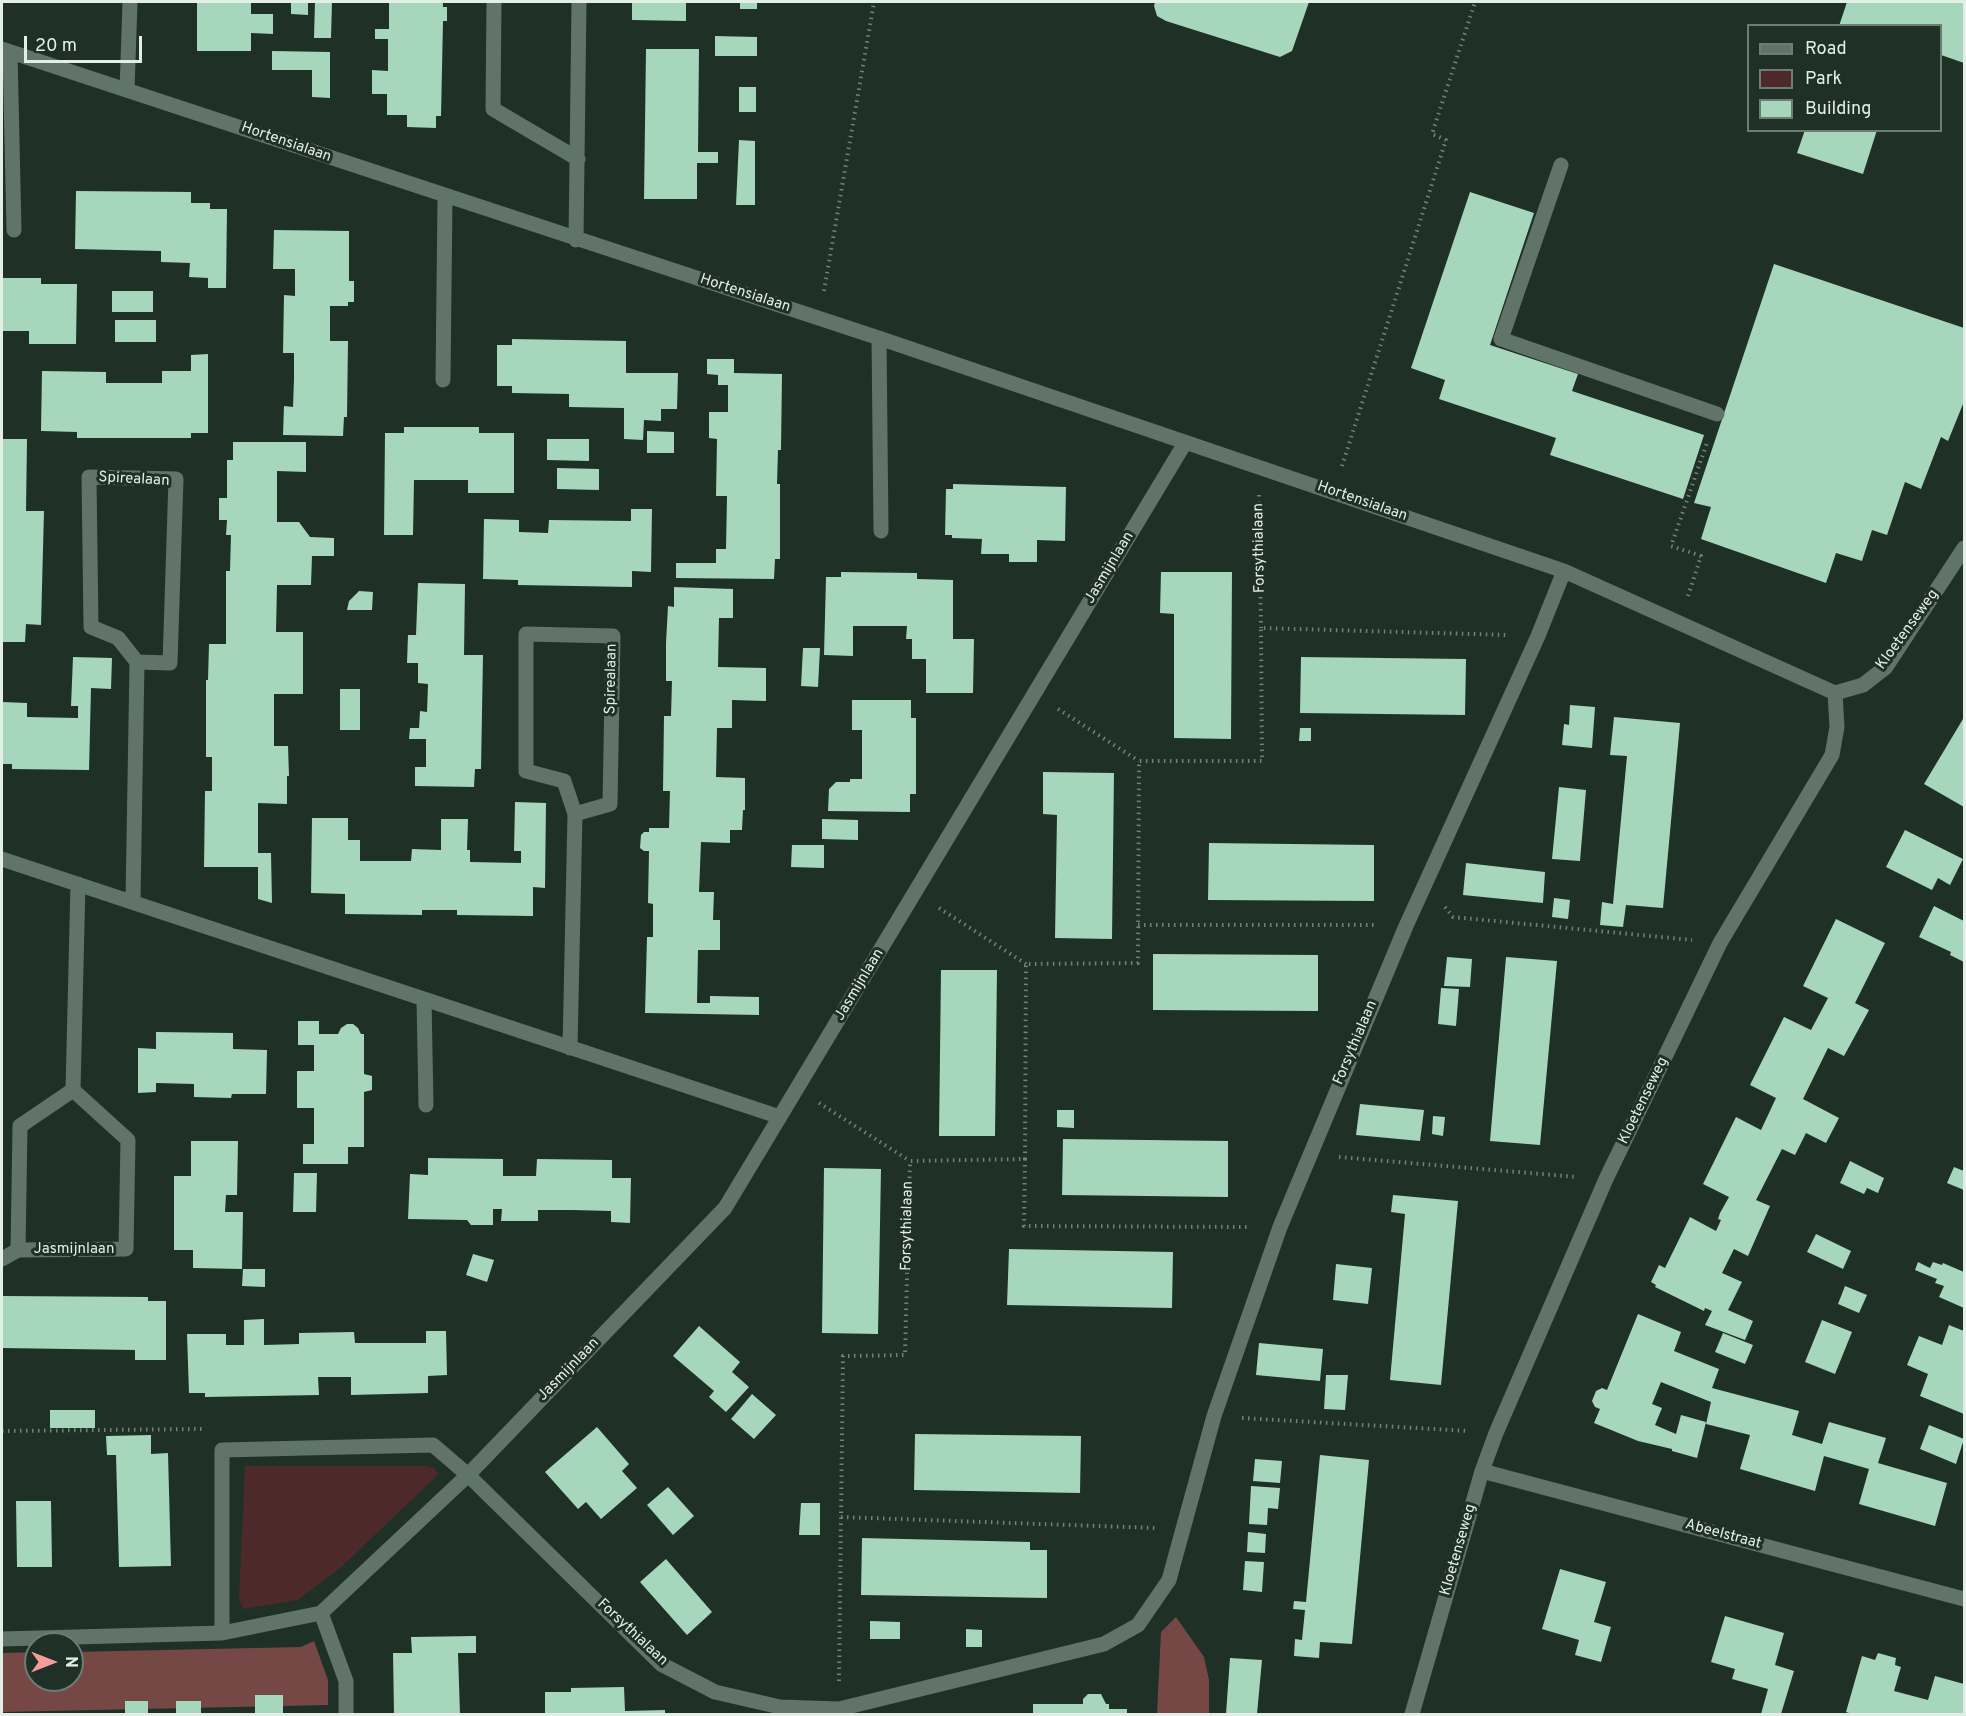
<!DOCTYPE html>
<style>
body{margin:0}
#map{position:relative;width:1966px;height:1716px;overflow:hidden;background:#1f3027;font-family:Overpass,sans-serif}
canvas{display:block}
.frame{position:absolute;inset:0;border:3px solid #e3eee7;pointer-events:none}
.legend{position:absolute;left:1747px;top:24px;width:195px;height:108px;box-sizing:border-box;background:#1f3027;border:2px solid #6d7c74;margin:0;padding:8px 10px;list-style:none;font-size:18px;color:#e3eee7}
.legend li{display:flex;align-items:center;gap:12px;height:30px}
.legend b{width:30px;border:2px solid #6d7c74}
.north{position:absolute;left:24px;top:1632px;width:60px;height:60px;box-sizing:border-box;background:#1f3027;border:2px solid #6d7c74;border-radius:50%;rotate:90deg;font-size:16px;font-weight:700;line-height:24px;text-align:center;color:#e3eee7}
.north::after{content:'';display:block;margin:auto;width:21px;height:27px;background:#f59b98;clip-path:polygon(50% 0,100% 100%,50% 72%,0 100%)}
.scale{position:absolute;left:24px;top:36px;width:118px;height:27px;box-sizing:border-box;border:3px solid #e3eee7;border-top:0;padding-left:8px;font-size:18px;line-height:21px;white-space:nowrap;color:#e3eee7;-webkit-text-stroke:4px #1f3027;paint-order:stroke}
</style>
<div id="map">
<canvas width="1966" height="1716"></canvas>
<div class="frame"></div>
<ul class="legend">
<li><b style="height:8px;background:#617469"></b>Road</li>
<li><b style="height:16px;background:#4d2a29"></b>Park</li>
<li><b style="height:16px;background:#a6d6bb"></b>Building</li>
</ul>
<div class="north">N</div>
<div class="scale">20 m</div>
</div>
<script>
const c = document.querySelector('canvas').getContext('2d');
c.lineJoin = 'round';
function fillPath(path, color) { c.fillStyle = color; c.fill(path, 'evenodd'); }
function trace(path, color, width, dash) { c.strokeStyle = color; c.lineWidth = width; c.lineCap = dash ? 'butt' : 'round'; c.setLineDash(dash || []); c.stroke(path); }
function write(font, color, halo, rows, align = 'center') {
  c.font = font + ' Overpass,sans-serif'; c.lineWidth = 6; c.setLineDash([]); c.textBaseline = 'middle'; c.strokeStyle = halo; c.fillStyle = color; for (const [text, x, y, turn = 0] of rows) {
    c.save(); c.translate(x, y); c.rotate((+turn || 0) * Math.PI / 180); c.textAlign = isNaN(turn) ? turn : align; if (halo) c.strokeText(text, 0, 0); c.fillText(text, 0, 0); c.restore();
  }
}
fillPath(new Path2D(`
 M245,1466h181l7,2 6,6 -99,94 -42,32 -55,9 -4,-10z`), '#4d2a29');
fillPath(new Path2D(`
 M1176,1617l28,40 5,23v34h-52l4,-82z
 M314,1641l14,39v25l-326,7v-59l34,-1v28h36v-28l229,-5z`), '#754745');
fillPath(new Path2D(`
 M197,2h54v12h22v20l-22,-1v18h-54z
 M291,2h17v13l-17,-1z
 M315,2h17l-1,36h-17z
 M389,2h54v5h4v14h-4l-2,95h-5v12l-29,-1v-12h-20v-21h-15v-24l16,1v-32h-13v-10h14z
 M632,2h54v19l-54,-1z
 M740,2h17v7h-17z
 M1155,2h154l-17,49 -12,6 -114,-36 -9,-5 -3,-10z
 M1847,2h117v61l-23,-8v-29h-102z
 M715,36l42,1v19h-42z
 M646,49h53l-1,103h20v11h-21v36h-53z
 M272,51l58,1v46l-18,-1v-27h-40z
 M739,87h17v25h-17z
 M1805,130h72l-14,44 -66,-21z
 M739,140l16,1v64h-19z
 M76,191l115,1v11h19v6h17l-1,79h-18v-10l-19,-1 1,-14 -29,-1v-11l-86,-2z
 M1470,192l64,21 -44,132 88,29 -6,17 132,44 -21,64 -133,-44 6,-17 -117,-39 6,-19 -34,-12z
 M274,230l75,1v50h5v21h-6v4h-18v35h18l-1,76h-3l-1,19 -60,-1 1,-29 9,1 1,-28v-26h-11l1,-58 11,1v-27h-22z
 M1774,264l190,64v76h-1l-15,37 -7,-4 -20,52 -16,-7 -18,53 -15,-5 -10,31 -26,-8 -10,30 -125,-44 10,-32 -17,-4z
 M2,278h39v6h36l-1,60h-47v-13h-27z
 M112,291h41v21h-41z
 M115,320h41v22h-41z
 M512,339l114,2v32h52l-1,36h-16v12l-17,-1 -1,20 -19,-1v-31l-55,-1v-13l-57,-1v-7h-15v-41h15z
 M208,354v79h-17v5h-114v-6l-36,-1 1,-60 64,1v11h56v-12h29v-16z
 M707,359h27v14l48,1 -1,76h-3l-1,34h3v75h-5l-1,20 -98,-1v-15h40v-14h10l1,-53h-11l1,-57 -8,-1v-26h19v-27h-10v-10l-11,-1z
 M404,427h75v6h35v60h-46v-13h-54l-1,55h-29l1,-102h19z
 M647,431l27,1v21h-27z
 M2,439h25l-1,72h18l-3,114 -15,-1 -1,18h-23z
 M547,439h42v22l-42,-1z
 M233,442h73v30l-29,-1v51h22l11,15 24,1v18h-22l-1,29h-34l-1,47h27v62h-29v52h14l1,30h-2v28l-29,-1v50h13l1,50 -14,-4v-32h-54l1,-76h7v-34h-6v-77h2l1,-36h17v-73h4l1,-36h-5l1,-15h-8v-22h8v-38h6z
 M557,468l42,1v21l-42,-1z
 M953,484l113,3 -1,54 -28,-1v22h-28v-8h-28l1,-15 -30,-1v-3h-7l1,-46h7z
 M631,509h21l-1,63 -19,-1v16l-114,-2v-5l-35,-1 1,-60 35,1v12l29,1 1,-13 82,1z
 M841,572l76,1v6l36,1v59h21l-1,54h-47v-34h-14v-20h-6l1,-13h-54v30l-29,-1 2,-78h15z
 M1161,572h71l-1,167 -57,-1v-124l-14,-1z
 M418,583l47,1 -1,71h19l-2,114h-6l-1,18 -59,-1v-19h11v-28h-17l1,-11h9l1,-17 7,1 1,-28 -10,-1v-20h-11l1,-28h8z
 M674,587l59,2v29h-14l-1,49 48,1v33l-34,-1v28h-15l-1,49 29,1v32h-2l-1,20h-12v13l-29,-1 -2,50h15l-1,28h7v30h-22l-1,53h13v-7l49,1v18l-114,-2 2,-76h6v-33l-5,-1 1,-52h-5l-4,-3 1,-13 3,-3h5v-4h20l1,-37h-7l1,-75h7l1,-35h-6v-38l2,-37 6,1z
 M359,591l14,1 -1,18h-25l2,-9z
 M803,648h17l-2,39 -17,-1z
 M73,657l39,1 -1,31 -20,-1 -2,82 -77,-1v-5h-10v-62l25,1v14l51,1v-12h-7z
 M1301,657l165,2 -1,56 -165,-2z
 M340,689h20v41h-20z
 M852,700h59v18h5v76h-6v18l-82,-1 1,-22 7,-7h14v-3h12v-49h-10z
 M1570,705l25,2 -3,41 -30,-3 2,-21 5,1z
 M1614,717l66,6 -17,185 -37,-3 -3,22 -23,-2 2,-23 11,2 14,-148 -17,-1z
 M1963,719l1,1v87l-40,-23z
 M1300,728h11v13h-12z
 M1043,772l71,1 -2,166 -57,-1 2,-123 -14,-1z
 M1559,787l27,3 -6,71 -28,-2z
 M515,802l31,1 -1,85 -12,-1v29l-76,-1v-5h-35v5l-77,-1v-20l-34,-1 1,-75h36v22h12v21h51l1,-12 29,1v-31h27l-1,31h3v12l51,1v-12h-7z
 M822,819l36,1v20l-36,-1z
 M1905,830l58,29 -13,26 -12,-7 -6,12 -46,-23z
 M1209,843l165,2v56l-166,-1z
 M792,845h32v23l-33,-1z
 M1466,863l79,9 -2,31 -80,-8z
 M1554,898l16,2 -2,19 -16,-2z
 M1934,906l30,15v41l-14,-7 1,-3 -32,-15z
 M1836,919l49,24 -30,60 14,7 -13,24 -12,22 -16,-8 -25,51 36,19 -13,25 -20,-10 -11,22 -13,-6 -26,51 14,6 -22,50 -14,-7 -12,24 20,9 -14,28 25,11 -8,19 -40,-15 7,-14 -7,-3 -1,3 -49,-24 1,-2 -5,-3 8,-17 6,3 25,-51 26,14 5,-11 -3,-1 2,-6 9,-16 -26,-13 33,-67 25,13 15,-32 -26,-13 34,-68 27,13 17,-32 -25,-12z
 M1153,954l165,1v56l-165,-1z
 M1447,957l25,2 -2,28 -26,-1z
 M1506,957l51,4 -17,184 -50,-4z
 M941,970h56l-2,166h-56z
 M1441,988l18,1 -3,37 -18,-2z
 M298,1021h21v13h19l3,-6 6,-4h6l5,4 3,6h3v40l8,2v14l-8,2v55h-16v17h-45v-20h11v-36h-17v-37h17v-26h-16z
 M156,1032l77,1v16l34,1 -1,44h-34l-1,4 -37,-1v-13l-38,-1v9l-18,1v-45l18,1z
 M1360,1104l64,6 -4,31 -64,-6z
 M1057,1110h17v18l-17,-1z
 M1433,1116l12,1 -2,19 -11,-2z
 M1063,1139l165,2v56l-166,-2z
 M191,1141h47l-1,54h-11l-1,17h18l-1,57 -49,-1v-18h-19v-74h17z
 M428,1158l75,1v17h33l1,-17 75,1v18h19l-1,45 -19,-1v-11l-38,-1h-35v11h-37l1,-12h-9v16h-22l-4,-5 -59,-1 2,-45 18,1z
 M1850,1161l34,17 -6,15 -11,-5 -3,6 -24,-11z
 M1954,1167l10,4v19l-17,-7z
 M824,1168l57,1 -3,165 -56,-1z
 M294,1173h23l-1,39h-23z
 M1393,1195l65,6 -17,184 -51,-5 15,-166 -14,-2z
 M1816,1234l35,17 -8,18 -36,-17z
 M1009,1249l164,3 -1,56 -165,-3z
 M473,1254l21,6 -7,22 -21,-7z
 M1918,1262l12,6 3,-6 9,3 1,-2 21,9v36l-25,-11 5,-11 -9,-3 2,-4 -22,-9z
 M1336,1264l36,4 -4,36 -35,-4z
 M243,1269h22v18l-23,-1z
 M1845,1286l22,9 -8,18 -21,-9z
 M2,1296l146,1v4h18v59h-31v-10l-133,-2z
 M1638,1314l43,18 -7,19 45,18 -7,19 87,23 -7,24 30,9 7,-22 57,16 -8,25 69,20 -12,43 -76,-22 10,-35 -45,-13 -9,35 -75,-22 10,-34 -44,-11 5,-22 -50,-20 -9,22 10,4 -7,17 21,9 5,-19 25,7 -9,36 -25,-7v-2l-34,-8 -44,-18 6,-14 -5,-2 -3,-6 4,-10 6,-3 5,2z
 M264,1319v26l35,-1v-11l55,-1 1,11h71v-12h20l1,44 -19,1v17l-77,2v-18h-33l1,18 -114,2v-4h-16l-2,-59h39v11h18v-25z
 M1822,1320l30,12 -17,42 -30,-12z
 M1949,1325l15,6v83l-44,-18 8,-22 -21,-9 12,-29 23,9z
 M699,1326l41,36 -8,10 17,15 -23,25 -17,-15 5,-6 -41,-35z
 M1723,1333l30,12 -8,19 -30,-12z
 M1259,1343l64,6 -3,32 -64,-6z
 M1326,1375h22l-3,35 -21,-1z
 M752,1394l24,21 -22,24 -23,-20z
 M50,1410h45v18h-45z
 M1929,1425l35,14 -8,25 -36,-15z
 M597,1427l32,37 -7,7 15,17 -36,31 -15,-17 -8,7 -33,-37z
 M915,1434l166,2 -1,57 -166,-3z
 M151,1435v19l17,-1 3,113 -52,1 -3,-112h-9l-1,-19z
 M1320,1455l49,5 -17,184 -32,-2 -1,16 -25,-2 1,-17 7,1 3,-30 -12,-1 1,-8 12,1z
 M1255,1459l27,2 -2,22 -27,-2z
 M1251,1486l29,2 -2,21 -10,-1 -1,17 -18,-1z
 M668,1487l26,29 -21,19 -26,-30z
 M16,1501h35l1,66h-35z
 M801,1503h19v32h-21z
 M1248,1532l18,2 -1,19 -18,-1z
 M862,1538l168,4v8h17v48l-186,-3z
 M666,1559l46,53 -25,23 -47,-53z
 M1245,1561l19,1 -2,30 -19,-2z
 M1560,1569l46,13 -12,40 17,5 -10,35 -26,-7 4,-15 -37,-11z
 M1725,1616l59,17 -9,32 19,6 -13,43h-20l7,-25 -36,-10 3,-10 -24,-7z
 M870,1621l30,1v17h-30z
 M966,1629l16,1v17h-16z
 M476,1636v17h-18l2,61h-66l-1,-61h19l-1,-16z
 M1878,1653l18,5 -1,7 6,2 -7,24 34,9 7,-24 29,8v30h-115v-1l-3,-1 16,-56 13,4z
 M1230,1658l32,2 -5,54h-31z
 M624,1687l1,24 40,-1v4h-120v-22h26v-4z
 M1088,1694h13l5,10h3v5h18v5h-94v-10h50v-5z
 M255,1695h28v19h-28z
 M125,1701h23v13h-23z
 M176,1701h25v13h-25z`), '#a6d6bb');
trace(new Path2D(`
 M824,291l50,-289
 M1342,466l104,-326 -14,-6 43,-132
 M1259,495l2,133
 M1688,596l13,-40 -30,-10 37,-106
 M1058,709l81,52
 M1445,907l8,10 239,23
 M939,908l87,56
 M1138,925h237
 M819,1103l91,58
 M1339,1157l238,20
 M1025,1159l-1,67 227,1
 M1242,1418l226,13
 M2,1431l200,-2
 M841,1517l314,11
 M839,1681l4,-325 62,-1 5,-194 115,-2 1,-195 112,-1 1,-202h123l-1,-133 246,7`), '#73827a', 4, [1.5, 4.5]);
trace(new Path2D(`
 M494,2l-1,107 85,50
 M2,49l877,289 685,233 271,122
 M10,52l4,178
 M127,90l3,-88
 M1561,165l-60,174 216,75
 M576,240l3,-238
 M879,338l2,193
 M443,380l2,-183
 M1835,693l28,-8 23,-18 78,-119
 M2,859c259,85 518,173 778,258
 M133,901l4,-239 33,1 6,-184 -87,-2 2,150 27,11 19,24
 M424,1000l2,105
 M570,1048l5,-234 -11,-33 -38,-10v-137l87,2 -3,168 -35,10
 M18,1250l108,-1 2,-109 -55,-50
 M2,1259l16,-9 2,-124 53,-36 5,-206
 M1482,1471l482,128
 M321,1613l25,68v33
 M222,1633v-183l211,-5 35,30 193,189 54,28 65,15 59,2 265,-65 34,-19 31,-45 45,-164 66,-189 126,-301 132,-290 26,-65
 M2,1639l220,-6 99,-20 147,-138 257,-267 460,-765
 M1412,1714l70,-243 14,-38 110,-254 114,-236 112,-188 5,-28 -2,-34`), '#617469', 15);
write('15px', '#e3eee7', '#1f3027', [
 ["Hortensialaan",286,143,19],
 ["Hortensialaan",745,294,18],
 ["Spirealaan",134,480,3],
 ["Hortensialaan",1362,502,19],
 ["Forsythialaan",1260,548,-91],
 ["Jasmijnlaan",1110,568,-59],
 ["Kloetenseweg",1908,630,-54],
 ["Spirealaan",612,679,-89],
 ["Jasmijnlaan",860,985,-59],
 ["Forsythialaan",1356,1043,-67],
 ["Kloetenseweg",1644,1101,-64],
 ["Forsythialaan",908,1226,-89],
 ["Jasmijnlaan",74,1250],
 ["Jasmijnlaan",569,1370,-46],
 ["Abeelstraat",1723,1535,15],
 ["Kloetenseweg",1459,1550,-74],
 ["Forsythialaan",632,1633,43]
]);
</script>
